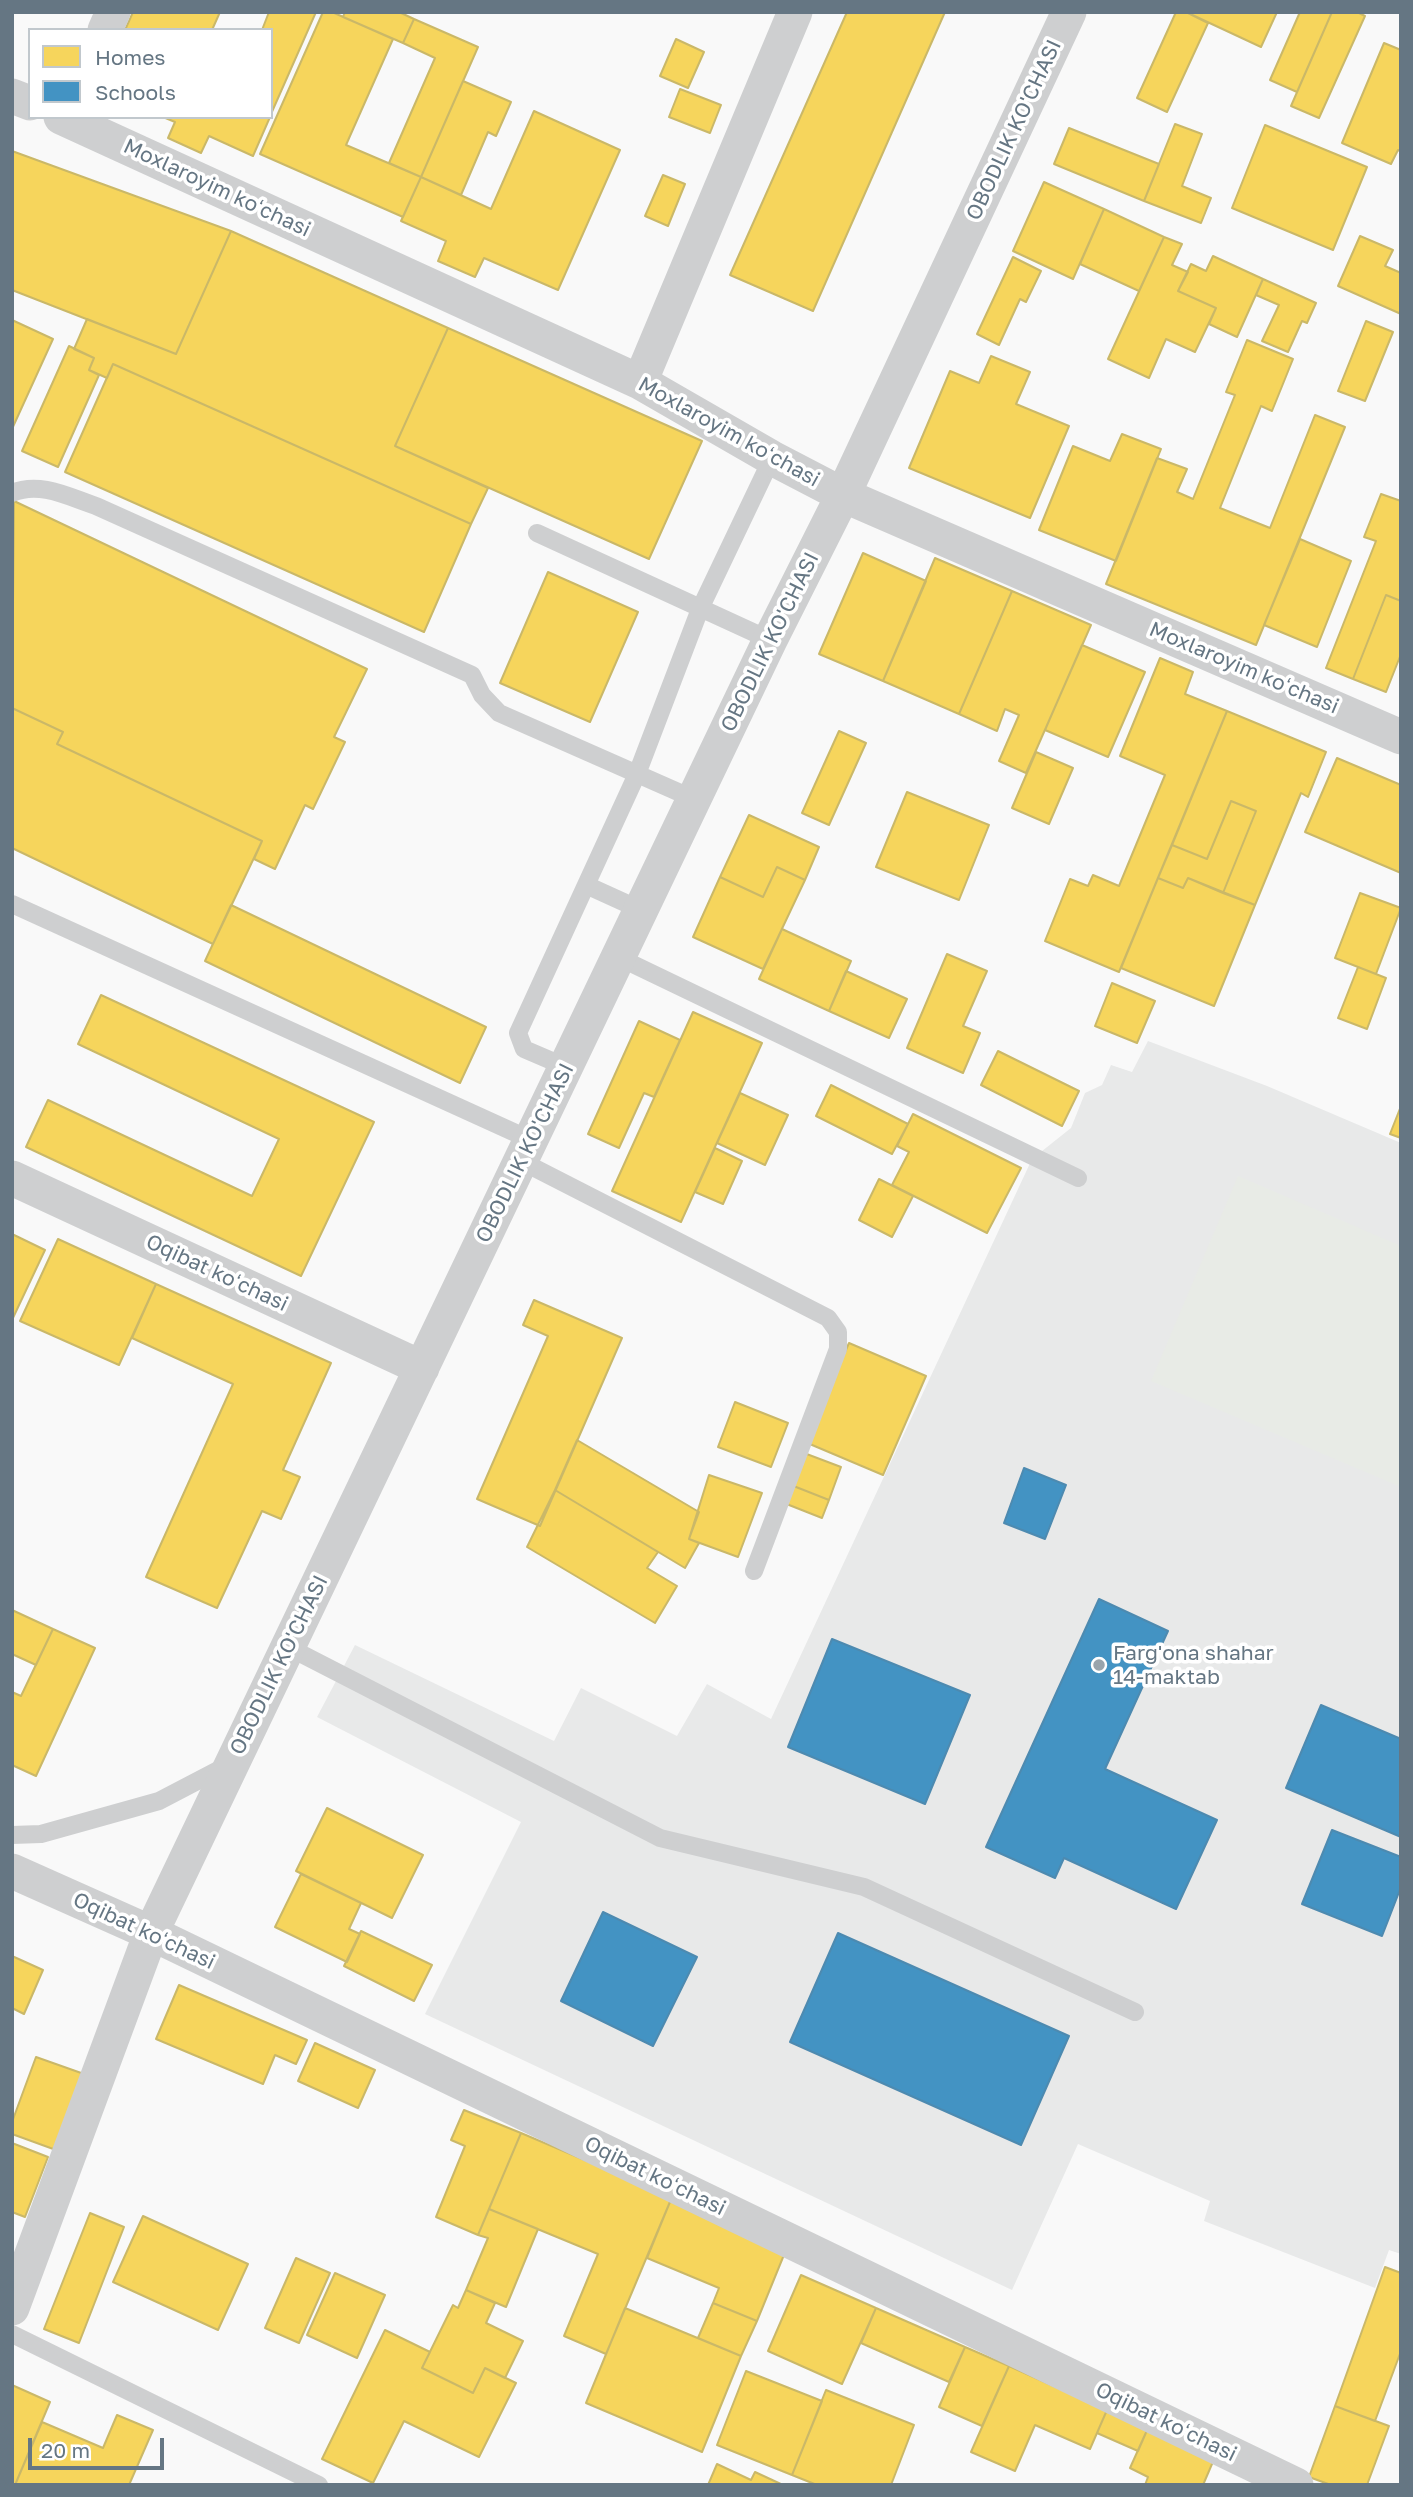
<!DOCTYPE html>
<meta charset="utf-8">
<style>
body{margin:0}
#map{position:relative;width:1413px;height:2497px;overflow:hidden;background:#f9f9f9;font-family:"Golos Text",sans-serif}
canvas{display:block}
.frame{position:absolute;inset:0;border:14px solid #657683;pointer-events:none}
.legend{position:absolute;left:28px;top:28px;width:245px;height:91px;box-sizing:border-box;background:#fff;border:2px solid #c1c8cd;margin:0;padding:9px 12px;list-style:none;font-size:21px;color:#657683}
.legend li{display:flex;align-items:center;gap:14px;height:35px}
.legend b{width:35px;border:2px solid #c1c8cd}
.scale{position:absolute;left:28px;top:2438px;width:136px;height:32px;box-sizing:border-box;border:4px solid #657683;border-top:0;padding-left:9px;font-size:21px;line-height:24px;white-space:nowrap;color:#657683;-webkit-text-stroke:5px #fff;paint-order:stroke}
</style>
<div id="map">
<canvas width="1413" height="2497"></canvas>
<div class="frame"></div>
<ul class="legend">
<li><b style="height:19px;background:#f6d55c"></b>Homes</li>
<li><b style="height:19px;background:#4393c3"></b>Schools</li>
</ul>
<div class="scale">20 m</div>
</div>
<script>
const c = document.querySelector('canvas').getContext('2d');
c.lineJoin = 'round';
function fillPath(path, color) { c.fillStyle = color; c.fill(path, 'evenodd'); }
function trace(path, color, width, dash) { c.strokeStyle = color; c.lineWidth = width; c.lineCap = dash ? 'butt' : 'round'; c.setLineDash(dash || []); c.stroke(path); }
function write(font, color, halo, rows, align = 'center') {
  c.font = font + ' "Golos Text",sans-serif'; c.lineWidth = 7; c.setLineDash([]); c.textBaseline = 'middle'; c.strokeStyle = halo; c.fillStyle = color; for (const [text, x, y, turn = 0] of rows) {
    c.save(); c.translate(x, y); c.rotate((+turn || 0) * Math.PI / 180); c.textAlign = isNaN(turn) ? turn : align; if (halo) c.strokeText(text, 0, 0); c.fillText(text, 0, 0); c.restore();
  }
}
fillPath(new Path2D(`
 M1148,1041l119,45 134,57v1111l-12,-4 -14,38 -171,-67 6,-20 -132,-57 -66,146 -587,-276 96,-192 -204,-105 38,-72 199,96 27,-53 96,48 30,-52 64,35 261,-560 39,-31 14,-35 17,-8 9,-20 21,7z`), '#e8e9e9');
fillPath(new Path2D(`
 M1238,1176l163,70v241l-250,-106z`), '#e8ebe6');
const homes = new Path2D(`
 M133,12h87l-8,18h-87z
 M269,12h47l-45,102v-84h-9z
 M323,12h9l61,27 -47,106 75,32 -18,40 -143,-63z
 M345,12h54l15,7 -11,24 -60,-26z
 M847,12h98l-132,299 -83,-36z
 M1176,12h10l22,11 -41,89 -30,-14z
 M1186,12h91l-16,35z
 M1300,12h32l-35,80 -27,-12z
 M1332,12h25l8,4 -46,102 -28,-12z
 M414,19l64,28 -57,130 -32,-14 46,-105 -32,-15z
 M676,39l28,13 -16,36 -28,-12z
 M1384,43l17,7v101l-3,-1 -7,14 -49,-21z
 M463,81l48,21 -15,34 -8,-4 -27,63 -40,-18z
 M680,89l41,16 -11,28 -41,-16z
 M534,111l86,39 -62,140 -74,-32 -9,19 -37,-16 8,-20 -45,-20 20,-44 70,32z
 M163,117h107l-17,39 -44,-20 -8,17 -33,-15 7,-16z
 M1175,124l27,10 -20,52 29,12 -10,25 -57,-22z
 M1265,125l102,42 -34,83 -101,-42z
 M1069,128l90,36 -15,37 -90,-37z
 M12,151l219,80 -55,123 -164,-64z
 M663,175l22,9 -17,42 -23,-10z
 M1044,182l60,27 -31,70 -60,-28z
 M1104,209l60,28 -25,54 -59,-27z
 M231,231l217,97 -53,118 93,42 -17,36 -358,-160 -6,14 -18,-8 5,-12 -20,-9 13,-30 89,35z
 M1360,236l33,14 -8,16 16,7v41l-63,-28z
 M1164,237l18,7 -10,21 16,7 -10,19 38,17 -21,44 -29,-13 -17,39 -41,-19z
 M1213,256l50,23 -26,58 -28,-13 7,-16 -38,-17 13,-27 15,7z
 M1013,257l28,14 -15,31 -6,-3 -21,46 -22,-11z
 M1263,279l53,24 -9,20 -5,-2 -14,31 -26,-11 17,-36 -23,-10z
 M12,320l41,19 -41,90z
 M1366,321l27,11 -28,69 -27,-10z
 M448,328l254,113 -53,118 -254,-113z
 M1247,340l46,19 -21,52 -11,-5 -41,102 50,20 45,-113 30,12 -89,218 -150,-61 51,-126 30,11 -10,23 16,7 42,-104 -9,-3z
 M69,346l25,12 -5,12 10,5 -41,92 -36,-16z
 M991,356l39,16 -14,32 53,22 -39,92 -121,-50 41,-97 29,12z
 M113,364l358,160 -47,108 -359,-160z
 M1122,434l39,15 -45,112 -77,-31 34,-84 37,15z
 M1381,494l20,7v100l-15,-6 -33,84 -27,-11 50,-127 -12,-4z
 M14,501l353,168 -33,68 11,5 -32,67 -8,-4 -30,64 -21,-10 8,-18 -205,-97 6,-12 -51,-24z
 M1300,539l51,22 -34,86 -53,-22z
 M863,553l63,28 -43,100 -64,-27z
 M935,558l77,33 -53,123 -76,-33z
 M548,572l90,40 -48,110 -90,-39z
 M1012,591l79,34 -65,148 -27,-12 20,-46 -14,-6 -8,22 -38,-17z
 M1386,595l15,6v53l-15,38 -33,-13z
 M1082,645l63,27 -37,85 -63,-27z
 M1160,658l33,14 -8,22 42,17 -108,261 -74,-31 25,-62 18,7 5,-11 26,11 46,-111 -45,-19z
 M12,708l51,24 -6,12 205,97 -49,103 -201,-96z
 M1227,711l99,41 -18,45 -7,-4 -46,112 -32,-12 33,-82 -25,-10 -24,58 -35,-14z
 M839,731l27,12 -37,82 -27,-12z
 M1036,752l37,16 -24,56 -37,-16z
 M1337,758l64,27v88l-96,-41z
 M907,792l82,33 -30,75 -83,-33z
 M1231,801l25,10 -33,82 -35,-15 -5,10 -25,-10 14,-33 35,14z
 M749,815l70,32 -14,33 -28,-13 -14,30 -43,-20z
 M777,867l28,13 -42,89 -70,-32 27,-60 43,20z
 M1158,878l25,10 5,-10 67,27 -41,101 -93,-38z
 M1360,893l41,15 -25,66 -41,-16z
 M231,905l255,122 -26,56 -255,-122z
 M782,929l69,32 -22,50 -70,-32z
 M947,954l40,17 -24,55 17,7 -17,40 -56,-25z
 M1358,967l28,11 -19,51 -29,-11z
 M846,971l61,28 -18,39 -60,-27z
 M1112,983l43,18 -18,42 -42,-17z
 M101,995l273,127 -73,154 -275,-129 22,-47 204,96 27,-57 -201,-95z
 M693,1012l69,31 -81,179 -69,-31z
 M639,1021l41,19 -26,57 -10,-4 -25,55 -31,-14z
 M998,1051l81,40 -17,35 -81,-41z
 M831,1085l77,39 -16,30 -76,-38z
 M740,1093l48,22 -23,50 -48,-22z
 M1401,1106v32l-11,-4z
 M913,1114l108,54 -34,65 -95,-48 17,-33 -12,-6z
 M715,1148l27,13 -19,43 -28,-12z
 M879,1179l34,17 -21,41 -33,-17z
 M12,1234l33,16 -33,70z
 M58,1239l98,45 -37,81 -99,-44z
 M156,1284l175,79 -48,107 17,7 -19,42 -19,-8 -45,97 -71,-31 87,-193 -101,-46z
 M534,1300l88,38 -82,188 -63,-27 71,-163 -25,-11z
 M849,1343l77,33 -43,99 -78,-33z
 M735,1402l53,21 -17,44 -53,-20z
 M577,1440l122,72 -10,27 10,4 -14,25 -130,-78z
 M804,1453l37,14 -12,33 -38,-15z
 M709,1475l53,18 -24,64 -49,-18z
 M791,1485l38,15 -7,18 -38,-15z
 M555,1490l103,62 -11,16 30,18 -22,37 -128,-76z
 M12,1610l41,19 -17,36 -24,-11z
 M53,1629l42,19 -59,128 -24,-11v-73l9,4z
 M327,1808l96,47 -31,63 -96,-47z
 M301,1874l60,29 -12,26 11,5 -13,28 -72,-35z
 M361,1931l71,34 -18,36 -70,-35z
 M12,1956l31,14 -19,44 -12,-6z
 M179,1985l128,55 -11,24 -21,-9 -12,29 -107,-45z
 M315,2043l60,27 -17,38 -60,-27z
 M36,2057l48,17 -28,76 -44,-16v-12z
 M464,2110l57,23 -43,102 -42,-18 29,-71 -14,-6z
 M521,2133l151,64 -66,157 -42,-18 34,-82 -109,-45z
 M12,2143l36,14 -23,60 -13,-5z
 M672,2197l116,48 -31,76 -44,-18 6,-15 -72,-30z
 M489,2209l49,20 -32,78 -40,-17 22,-52 -10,-3z
 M90,2213l34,14 -45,116 -35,-14z
 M143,2216l105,48 -30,66 -105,-48z
 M296,2258l34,15 -31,70 -34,-15z
 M1385,2267l16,6v78l-26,70 -40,-15z
 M335,2273l50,22 -28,63 -50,-23z
 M801,2275l75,33 -34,76 -74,-33z
 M466,2290l29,13 -9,20 37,18 -18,37 -20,-10 -12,25 -51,-25 31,-63 5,3z
 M713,2303l44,18 -16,35 -43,-18z
 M625,2308l116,48 -39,96 -116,-49z
 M876,2308l89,39 -16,35 -88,-39z
 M385,2330l45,22 -8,16 51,25 12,-25 31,15 -37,74 -75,-36 -31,62 -51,-24z
 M965,2347l44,19 -27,60 -43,-19z
 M1009,2366l98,44 -17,39 -55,-24 -20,46 -44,-19z
 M746,2371l76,30 -30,74 -75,-30z
 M12,2385l38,17 -35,83h-3z
 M826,2390l88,35 -23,60h-74l-25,-10z
 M1335,2406l54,20 -22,59h-36l-22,-8z
 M1107,2410l41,18 -10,23 -41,-18z
 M117,2415l36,15 -24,55h-114l27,-63 61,26z
 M1148,2428l67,29 -12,28h-58l3,-8 -18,-9z
 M717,2464l34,16 4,-8 28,13h-75z`);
fillPath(homes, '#f6d55c');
trace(homes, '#cab868', 2);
const schools = new Path2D(`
 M1024,1468l42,17 -21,54 -41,-16z
 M1099,1599l69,32 -63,138 112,51 -41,89 -112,-51 -9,20 -69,-31z
 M832,1639l138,56 -45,109 -137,-57z
 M1321,1705l80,34v98l-115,-49z
 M1332,1830l69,27v30l-19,49 -80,-32z
 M603,1912l94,45 -44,89 -92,-45z
 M838,1933l231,103 -48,109 -231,-103z`);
fillPath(schools, '#4393c3');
trace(schools, '#4d8ab0', 2);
trace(new Path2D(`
 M12,493c28,-12 57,4 84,13l376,169 10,20 17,18 195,86
 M537,533l233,107
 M586,885l55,25
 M12,904l519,236
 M618,957l460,221
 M566,1067l-42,-18 -6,-16 119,-259 63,-165 72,-151
 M521,1161l307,157 10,14v17l-84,222
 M288,1647l372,191 204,49 271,125
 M12,1835l29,-1 118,-33 67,-35
 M12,2334l307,151`), '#cecfd0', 18);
trace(new Path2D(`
 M105,30l8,-18
 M12,96l18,7
 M61,117l579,265 132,76 71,37 558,242
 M640,382l155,-370
 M12,1178l410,190
 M12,1871l139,62 1145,552
 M12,2308l139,-375 619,-1293 73,-145 226,-483`), '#cecfd0', 35);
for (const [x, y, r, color] of [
 [1099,1665,7,"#99a4ac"]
]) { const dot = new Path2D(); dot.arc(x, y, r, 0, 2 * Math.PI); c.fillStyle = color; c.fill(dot); trace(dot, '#fff', 2.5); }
write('21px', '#657683', '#fff', [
 ["OBODLIK KO'CHASI",1014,130,-65],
 ["Moxlaroyim koʻchasi",217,188,25],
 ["Moxlaroyim koʻchasi",729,432,29],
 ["OBODLIK KO'CHASI",770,642,-64],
 ["Moxlaroyim koʻchasi",1244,668,23],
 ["OBODLIK KO'CHASI",525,1153,-64],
 ["Oqibat koʻchasi",217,1273,25],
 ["OBODLIK KO'CHASI",279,1665,-64],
 ["Oqibat koʻchasi",144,1931,25],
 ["Oqibat koʻchasi",655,2176,26],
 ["Oqibat koʻchasi",1166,2422,26]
]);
write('21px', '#657683', '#fff', [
 ["Farg'ona shahar",1113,1653],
 ["14-maktab",1113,1677]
], 'left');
</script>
